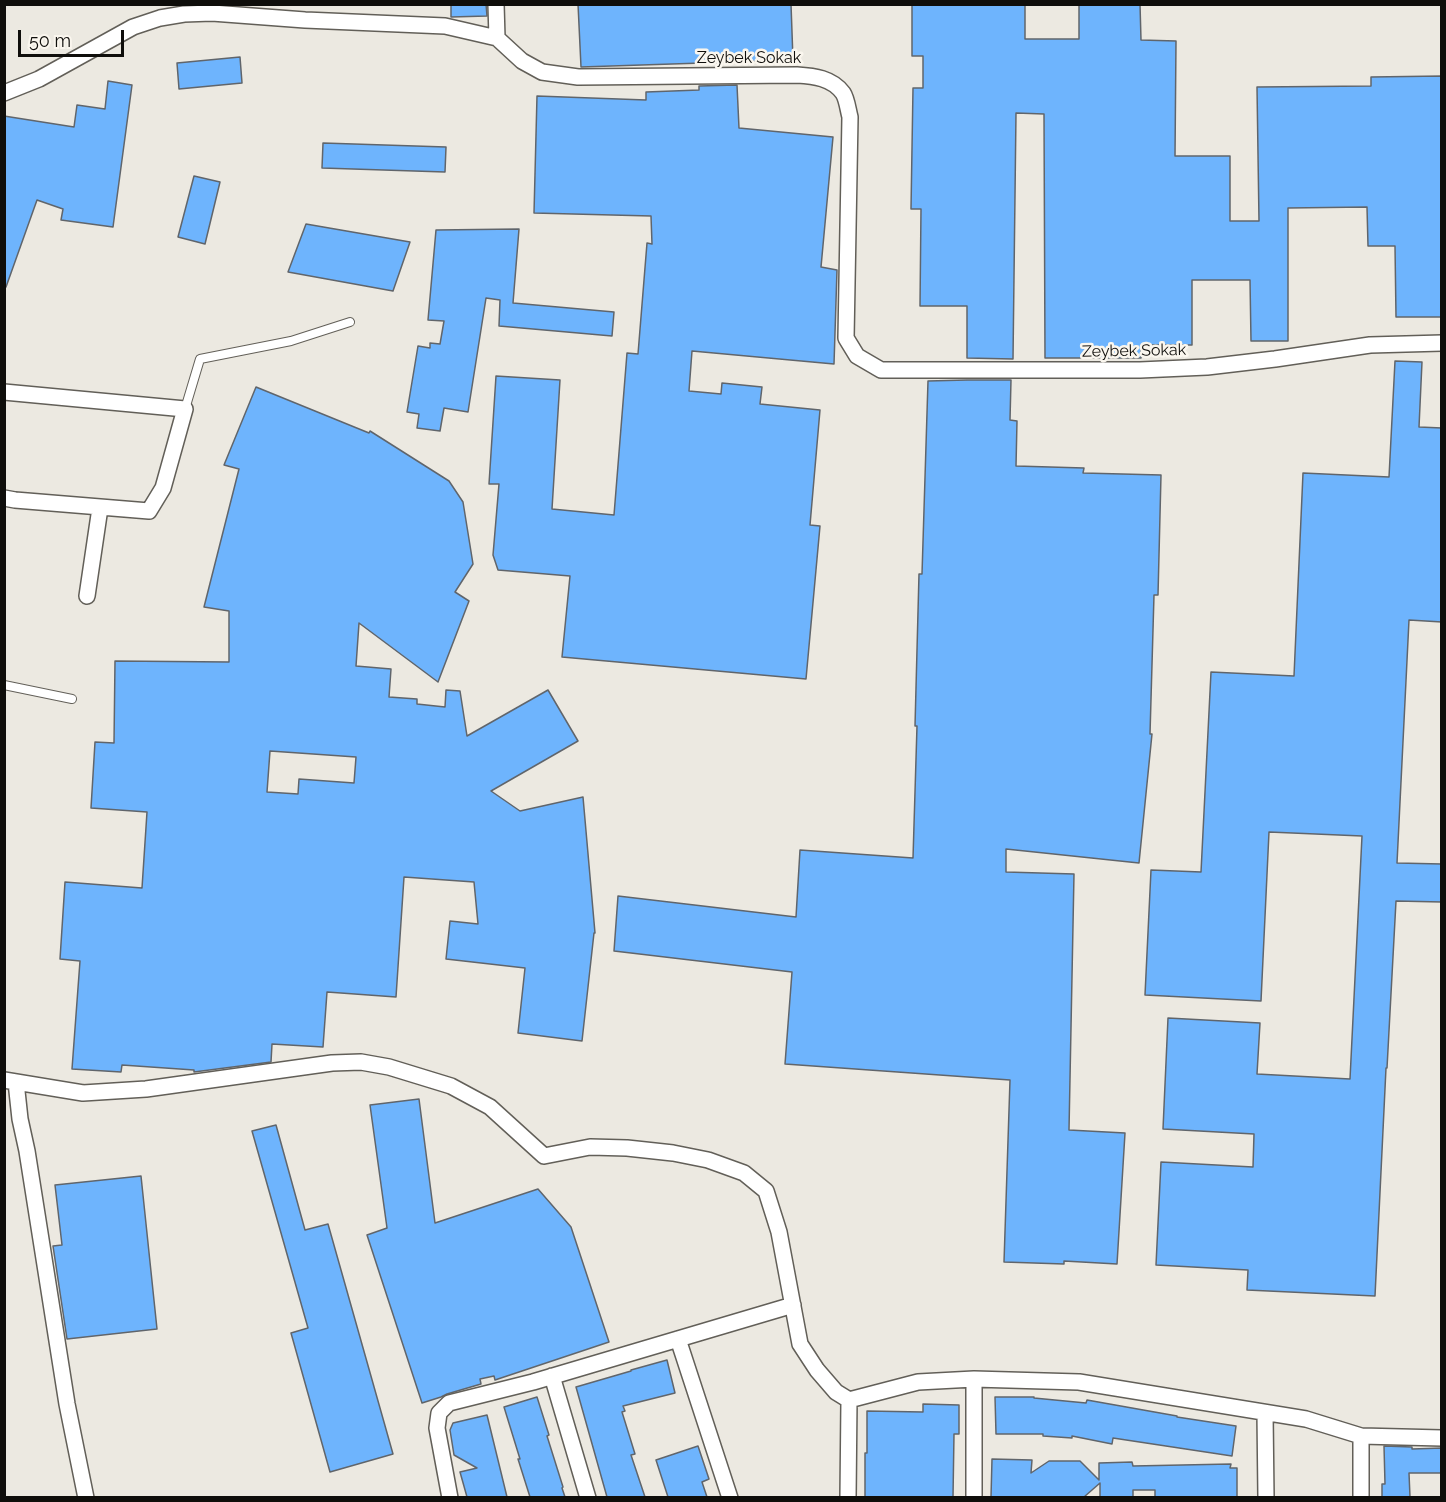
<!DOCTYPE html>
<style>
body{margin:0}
#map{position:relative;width:1446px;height:1502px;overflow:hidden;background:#ece9e1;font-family:Raleway,sans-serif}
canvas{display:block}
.frame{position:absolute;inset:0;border:6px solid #0f0e0b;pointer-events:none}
.scale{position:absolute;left:18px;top:30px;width:106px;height:27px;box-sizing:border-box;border:3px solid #0f0e0b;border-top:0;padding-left:8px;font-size:18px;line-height:21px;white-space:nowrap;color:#0f0e0b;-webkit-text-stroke:4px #faf6ee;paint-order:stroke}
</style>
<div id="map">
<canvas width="1446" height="1502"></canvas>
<div class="frame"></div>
<div class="scale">50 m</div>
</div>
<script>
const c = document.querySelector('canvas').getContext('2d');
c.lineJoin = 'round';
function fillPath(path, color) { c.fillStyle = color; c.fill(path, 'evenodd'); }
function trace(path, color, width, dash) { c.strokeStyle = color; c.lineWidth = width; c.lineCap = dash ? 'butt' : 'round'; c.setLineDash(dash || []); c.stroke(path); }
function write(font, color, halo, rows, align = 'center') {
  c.font = font + ' Raleway,sans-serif'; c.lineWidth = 5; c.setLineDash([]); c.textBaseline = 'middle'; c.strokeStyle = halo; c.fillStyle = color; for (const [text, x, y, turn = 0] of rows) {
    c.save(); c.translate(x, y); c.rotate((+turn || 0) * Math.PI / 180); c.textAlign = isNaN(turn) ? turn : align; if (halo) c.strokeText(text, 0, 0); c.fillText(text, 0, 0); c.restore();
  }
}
const building = new Path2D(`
 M451,4h35l1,12 -36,1z
 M578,4h213l2,56 -212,7z
 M912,4h113v35h54v-35h61l1,36 35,1 -1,115h55v65h29l-2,-134 114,-1v-9l71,-1v241h-46l-1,-71h-27l-1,-39 -79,1v133h-37l-1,-61h-58v65h-51v13h-96l-1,-244 -28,-1 -3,246 -46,-1v-52h-47l1,-97h-10l2,-121h10v-32h-11z
 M240,57l2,26 -63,6 -2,-26z
 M108,81l24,4 -19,142 -52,-7 2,-11 -26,-9 -31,87h-2v-171l70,11 3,-22 28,4z
 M737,85l2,43 94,9 -12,130 16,3 -3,94 -142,-13 -3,40 32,3 1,-11 40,4 -2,17 60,6 -10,115 10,1 -14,153 -244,-22 8,-81 -72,-6 -5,-15 6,-71h-10l7,-108 64,4 -8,129 62,6 13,-162 11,1 9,-111 5,1 -1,-28 -117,-3 3,-117 109,4v-8l53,-2v-4z
 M323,143l123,4 -1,25 -123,-4z
 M194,176l26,6 -15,62 -27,-7z
 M306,224l104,18 -17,49 -105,-19z
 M519,229l-6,74 101,9 -2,24 -113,-10 1,-26 -14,-2 -18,114 -24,-4 -4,23 -23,-3 2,-14 -12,-2 11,-66 12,2v-5l10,1 4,-23 -16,-1 8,-90z
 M1395,361l27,1 -3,65 23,1v194l-33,-2 -12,243 45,1v38l-46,-1 -9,167h-1l-11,228 -128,-6 1,-20 -92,-5 5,-103 92,5 1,-33 -91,-5 5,-111 92,5 -3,51 93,5 12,-243 -93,-4 -8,169 -116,-6 6,-125 50,2 10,-200 83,4 9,-203 86,4z
 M967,380h44l-1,40 7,1 -1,45 68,2 -1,5 78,2 -3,120h-4l-4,139h2l-13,129 -133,-14v23l68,2 -5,256 56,3 -8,131 -53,-3v3l-60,-2 6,-182 -225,-16 7,-92 -178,-21 4,-55 178,21 4,-67 113,8 4,-132h-2l4,-152h3l6,-193z
 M256,387l113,46 1,-2 79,50 14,21 10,62 -18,28 14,9 -31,81 -79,-59 -3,43 35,3 -2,28 28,2v5l28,3 1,-17 14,1 7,45 81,-46 30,51 -87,50 29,20 63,-14 12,136h-1l-12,108 -64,-8 7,-65 -79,-9 4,-38 28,3 -4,-42 -70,-5 -8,120 -69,-5 -4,55 -51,-3 -1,18 -77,10v-2l-72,-5 -1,7 -49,-3 8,-108 -20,-2 5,-77 77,6 5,-76 -56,-4 4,-66 19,1 1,-82 114,1v-51l-25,-4 35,-138 -15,-4zM270,751l86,6 -2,26 -55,-4 -1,15 -31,-2z
 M419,1099l16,124 103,-34 33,38 38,115 -114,38 -1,-4 -14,3 1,5 -34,10 -6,3 -19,6 -55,-168 20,-7 -17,-123z
 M276,1125l29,105 23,-6 65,230 -63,18 -39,-139 17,-5 -56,-197z
 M141,1176l16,153 -90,10 -14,-93 9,-1 -7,-60z
 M667,1360l8,33 -52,13 2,5 -3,1 13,42 -4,1 14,42h-38l-31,-110 55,-16v-1z
 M537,1397l12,38 -2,1 16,51 -1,1 3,9h-35l-12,-38h2l-16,-52z
 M995,1397h39v1l52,5 1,-3 90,16v1l59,9 -4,30 -119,-18 -1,6 -40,-8v2l-29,-2v-2h-47z
 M923,1404l36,1v29h-5l-1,63h-88v-44h2v-42l56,1z
 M487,1415l20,82h-40l-7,-25 17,-4 -23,-13 -4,-25 3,-7z
 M698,1446l11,33 -7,3 5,15h-39l-12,-37z
 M1384,1446l28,1v2l30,-1v25h-33l1,24h-28v-13h3z
 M992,1459l40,1 -1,13 18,-12h31l19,19v-17l33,-1 1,4 98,-2 -1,4h7v29h-82v-7h-22v7h-33v-14l-16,14h-93z`);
fillPath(building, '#6eb4fd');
trace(building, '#60656b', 1.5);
const service = new Path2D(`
 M185,409l15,-50 91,-18 59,-19
 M4,685l68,14`);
const minor = new Path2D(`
 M496,4l1,34
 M4,93l35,-14 94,-52 27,-9 24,-4 28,-1 93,7 140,6 52,12 25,23 20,11 36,5 219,-2c17,1 35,3 46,18 4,6 5,17 7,24l-4,221 11,18 24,14h259l67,-3 68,-8 95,-14 72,-2
 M4,392l181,17 -22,79 -14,23 -134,-11 -11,-2
 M87,596l13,-88
 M4,1080l79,13 63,-4 186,-26 29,-1 28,5 62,19 39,21 54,49 46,-9 37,1 46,5 35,7 36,13 22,18 13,41 21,112 17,26 19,22 13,8 69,-18 56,-3 105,3 227,37 55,17 81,2
 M16,1082l4,37 7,32 40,253 19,94
 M678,1339l52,159
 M552,1376l36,122
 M1265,1413l1,85
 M450,1498l-13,-70 2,-15 10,-10 84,-21 260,-77
 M848,1498l1,-98
 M974,1498v-119
 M1361,1498v-62`);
trace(service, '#625f58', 10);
trace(minor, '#625f58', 18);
trace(service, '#fff', 8);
trace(minor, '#fff', 15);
write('16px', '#0f0e0b', '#faf6ee', [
 ["Zeybek Sokak",749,58],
 ["Zeybek Sokak",1134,351,-1]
]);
</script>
